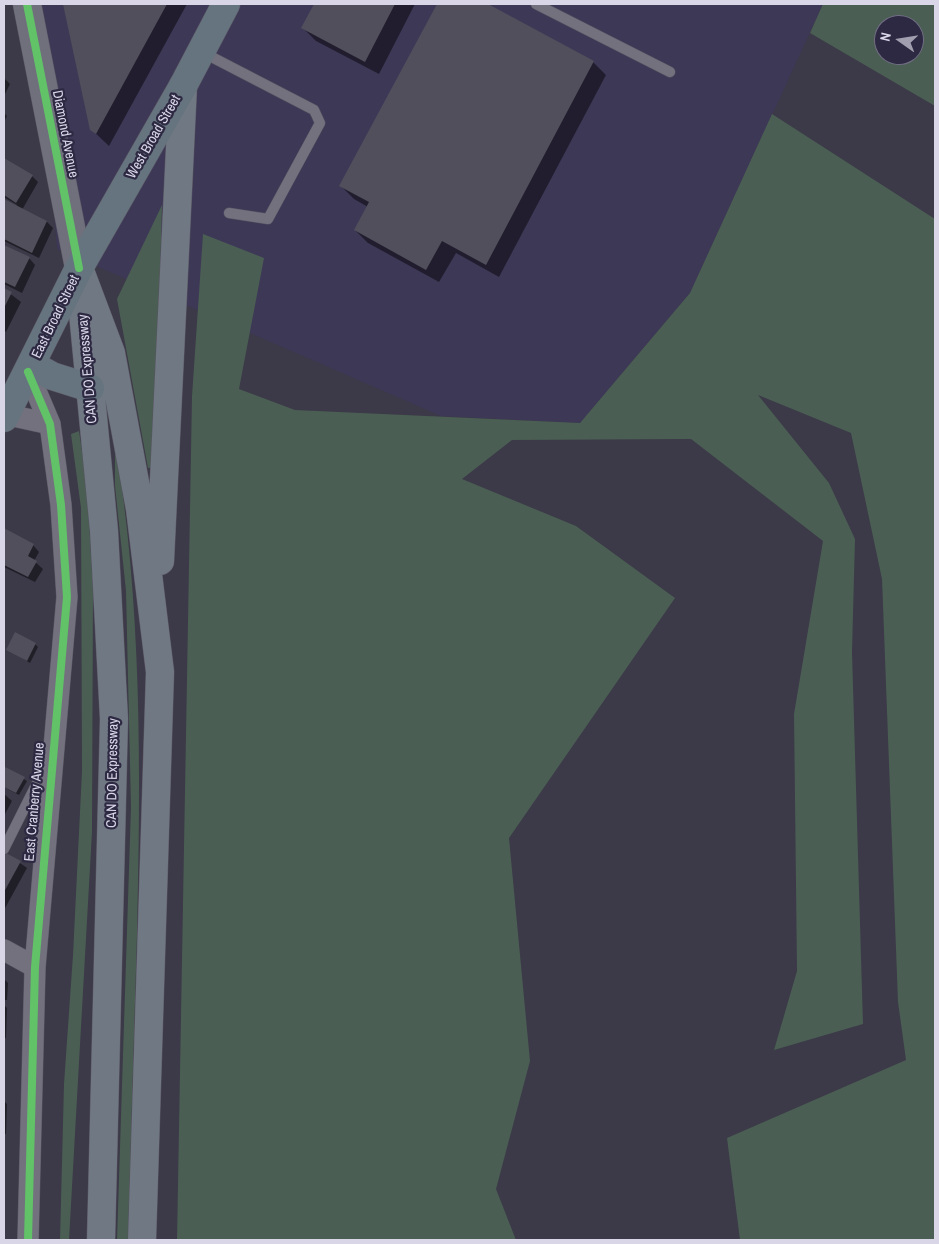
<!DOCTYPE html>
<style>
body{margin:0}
#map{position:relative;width:939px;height:1244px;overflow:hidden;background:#3c3948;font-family:"Archivo Narrow",sans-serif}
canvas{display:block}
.frame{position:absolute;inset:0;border:5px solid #d8d6e7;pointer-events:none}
.north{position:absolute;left:874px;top:15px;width:50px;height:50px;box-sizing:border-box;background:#2e2943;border:1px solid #726e85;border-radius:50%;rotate:283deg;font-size:14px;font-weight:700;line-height:20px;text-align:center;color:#d8d6e7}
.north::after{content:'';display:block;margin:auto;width:18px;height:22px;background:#a19faf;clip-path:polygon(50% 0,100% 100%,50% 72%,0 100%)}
</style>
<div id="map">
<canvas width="939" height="1244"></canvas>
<div class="frame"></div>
<div class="north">N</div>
</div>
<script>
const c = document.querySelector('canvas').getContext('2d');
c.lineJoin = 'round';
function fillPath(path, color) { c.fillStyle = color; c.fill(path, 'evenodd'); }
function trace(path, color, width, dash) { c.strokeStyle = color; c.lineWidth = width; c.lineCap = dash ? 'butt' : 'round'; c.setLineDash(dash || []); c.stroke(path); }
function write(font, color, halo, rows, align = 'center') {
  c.font = font + ' "Archivo Narrow",sans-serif'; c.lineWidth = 4.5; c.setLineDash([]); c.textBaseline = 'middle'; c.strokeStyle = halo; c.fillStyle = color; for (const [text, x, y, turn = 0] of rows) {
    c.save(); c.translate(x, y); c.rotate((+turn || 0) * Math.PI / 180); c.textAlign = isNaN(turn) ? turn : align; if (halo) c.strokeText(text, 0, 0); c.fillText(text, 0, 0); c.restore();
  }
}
fillPath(new Path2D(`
 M37,4h786l-133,289 -110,130 -139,-7 -384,-167z`), '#3e3857');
fillPath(new Path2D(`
 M823,4h112v102l-125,-73zM884,25h30v30h-30z
 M772,114l163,105v1021h-195l-13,-102 179,-78 -8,-58 -16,-423 -31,-146 -93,-38 71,88 26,56 -3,113 11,372 -89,26 23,-79 -3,-257 29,-173 -132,-102 -179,1 -50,39 114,47 99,72 -166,240 21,223 -34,128 20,51h-339l15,-844 11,-162 61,24 -25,131 56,21 285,13 110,-130z
 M162,205l-7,262 -7,1 -31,-169z
 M79,431l8,54 6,104 -1,243 -23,408h-9l4,-156 9,-129 9,-184 -1,-263 -10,-74z
 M115,441c27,163 26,329 22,494 -3,102 -6,203 -9,305h-11l14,-433 -5,-216 -11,-105z`), '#4a5e53');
fillPath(new Path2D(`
 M64,4h123l-78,142 -18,-17z
 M315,4h100l-36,70 -63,-33 -13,-13z
 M438,4h47l108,58 13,13 -107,202 -43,-24 -17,29 -71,-39 -13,-13 13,-23 -14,-8 -13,-13z
 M4,78l6,6 -6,12z
 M4,113l3,3 -3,6z
 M4,159l28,17 6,6 -16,28 25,12 6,6 -14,30 -35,-17v-40l12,6 1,-2 -13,-8z
 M4,246l25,12 6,7 -13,28 -18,-9z
 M4,289l17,13 -15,30 -2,-2z
 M4,530l29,15 6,7 -5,9 9,8 -8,13 -31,-15z
 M35,644l3,3 -8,16 -23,-14z
 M6,769l21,12 -8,14 -15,-8z
 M4,794l8,7 -7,13 -1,-1z
 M7,854l20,14 -23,42v-51z
 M4,979l4,4 -1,17h-3z
 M4,1005l3,3 -1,30h-2z
 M4,1101l3,3 -1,30h-2z`), '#0007');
fillPath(new Path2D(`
 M63,4h104l-71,130 -6,-4z
 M314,4h81l-30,58 -64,-34z
 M437,4h51l106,57 -108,204 -44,-24 -16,29 -72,-40 15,-28 -30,-16z
 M4,158l29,17 -17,28 -12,-8z
 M4,199l43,22 -15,32 -28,-14z
 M4,245l26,12 -15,30 -11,-5z
 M4,288l8,4 -8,16z
 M4,528l30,16 -6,12 9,5 -9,16 -24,-12z
 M15,632l21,11 -9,18 -21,-11z
 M5,767l20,10 -9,16 -12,-6z
 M6,853l15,8 -17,31v-35z`), '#514f5b');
const lane = new Path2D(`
 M536,4l134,68
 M202,52l112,58 6,13 -52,96 -39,-6
 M4,849l42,-84`);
const street = new Path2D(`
 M28,372l22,52 11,81 6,92 -32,370 -7,273
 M4,414l46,10
 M4,950l31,17`);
const secondary = new Path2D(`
 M27,4l52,264`);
const primary = new Path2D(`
 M79,268l32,85 29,156 20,163 -18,568
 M82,303l22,228 10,188 -13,521
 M160,561l23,-475`);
const highway = new Path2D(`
 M32,365l20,11 38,12
 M4,418l75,-150 104,-182 43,-82`);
trace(lane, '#585562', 11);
trace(street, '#585562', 22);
trace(secondary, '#585562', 29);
trace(primary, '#585562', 29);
trace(highway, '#585562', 29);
trace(lane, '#73717e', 10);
trace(street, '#73717e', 21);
trace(secondary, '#6f707c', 28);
trace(primary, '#707883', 28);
trace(highway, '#66747f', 28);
trace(new Path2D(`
 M27,4l52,264
 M28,372l22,52 11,81 6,92 -32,370 -7,273`), '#61c268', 8);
write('14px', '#d8d6e7', '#2e2943', [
 ["Diamond Avenue",65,134,79],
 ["West Broad Street",154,137,-60],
 ["East Broad Street",56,317,-64],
 ["CAN DO Expressway",88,369,-95],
 ["CAN DO Expressway",113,773,-89],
 ["East Cranberry Avenue",35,802,-85]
]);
</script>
